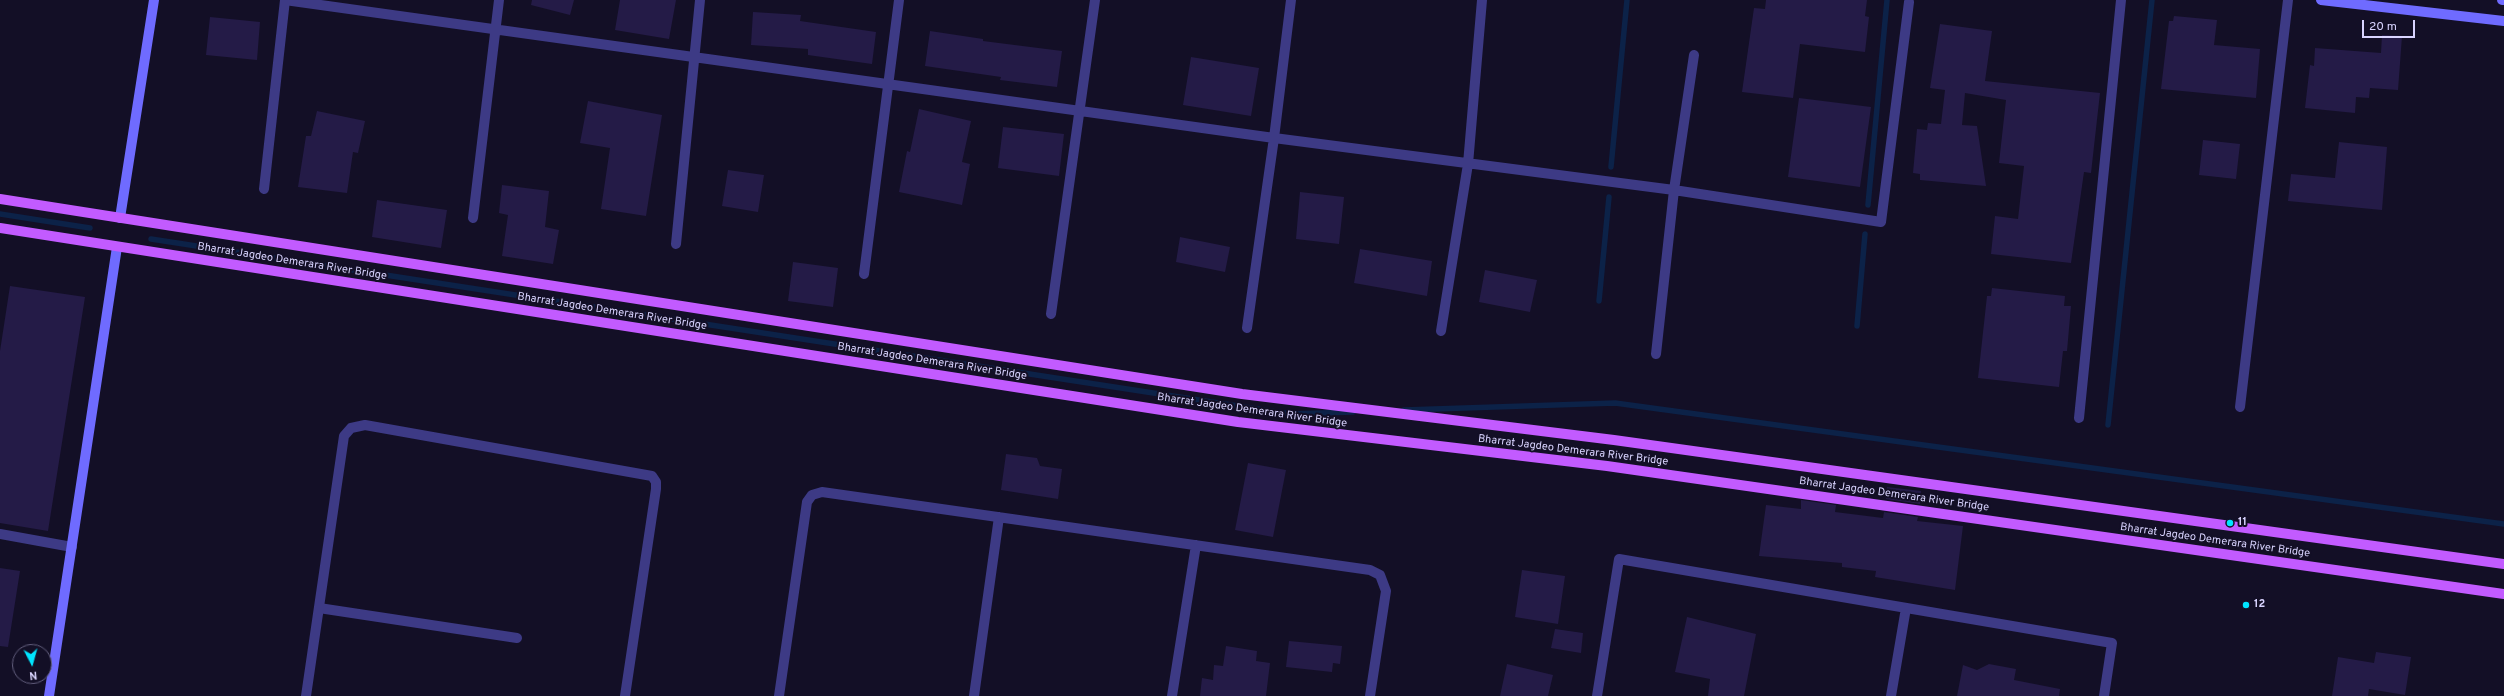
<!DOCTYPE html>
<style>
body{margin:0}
#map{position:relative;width:2504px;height:696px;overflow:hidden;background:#130f26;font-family:Overpass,sans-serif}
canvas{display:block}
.north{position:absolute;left:12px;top:644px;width:40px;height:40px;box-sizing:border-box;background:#130f26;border:1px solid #625e7d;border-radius:50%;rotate:174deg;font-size:11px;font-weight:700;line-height:16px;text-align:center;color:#d9d4ff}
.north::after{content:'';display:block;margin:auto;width:14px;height:18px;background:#00e5ff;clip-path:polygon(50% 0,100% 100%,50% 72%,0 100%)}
.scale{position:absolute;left:2362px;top:20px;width:53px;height:18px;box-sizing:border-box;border:2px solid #d9d4ff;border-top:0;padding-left:5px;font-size:12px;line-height:14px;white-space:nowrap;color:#d9d4ff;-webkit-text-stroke:3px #130f26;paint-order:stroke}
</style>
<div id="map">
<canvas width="2504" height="696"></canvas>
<div class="north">N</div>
<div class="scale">20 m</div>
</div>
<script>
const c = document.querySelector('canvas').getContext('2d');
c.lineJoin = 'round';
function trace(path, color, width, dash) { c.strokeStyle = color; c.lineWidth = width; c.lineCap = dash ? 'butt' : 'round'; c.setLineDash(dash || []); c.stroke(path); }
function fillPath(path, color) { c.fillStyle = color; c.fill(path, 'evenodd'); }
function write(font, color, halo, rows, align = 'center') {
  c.font = font + ' Overpass,sans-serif'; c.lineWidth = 4; c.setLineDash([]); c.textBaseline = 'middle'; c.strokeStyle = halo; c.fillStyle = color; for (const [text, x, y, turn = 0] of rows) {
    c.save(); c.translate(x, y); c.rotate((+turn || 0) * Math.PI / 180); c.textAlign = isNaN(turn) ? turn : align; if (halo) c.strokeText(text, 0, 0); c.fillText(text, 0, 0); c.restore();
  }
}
trace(new Path2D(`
 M1611,167l16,-167
 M1868,205l19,-205
 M0,214l90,14
 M151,239l1139,175 63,-2
 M1599,301l10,-104
 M1857,326l8,-92
 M1404,410l211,-7 889,121
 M2108,425l44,-425`), '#0c2248', 5.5);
fillPath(new Path2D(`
 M532,0h42l-4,15 -39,-10z
 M620,0h56l-7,39 -54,-9z
 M1766,0h101l-2,16 4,1 -4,35 -65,-8 -7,54 -51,-6 12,-84 11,1z
 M753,12l48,3 -1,6 76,11 -4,32 -64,-9v-6l-57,-4z
 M2174,16l43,4 -3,25 46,4 -4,49 -95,-9 8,-68h4z
 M210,17l50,5 -3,38 -51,-5z
 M1940,24l52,7 -7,50 115,12 -9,80 -7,-1 -13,91 -80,-9 4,-38 23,3 6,-53 -25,-3 7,-63 -41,-7 -3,32 15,1 9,60 -66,-6v-6l-7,-1 4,-44 10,1 1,-7 13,1 4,-34 -15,-2z
 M930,31l53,8v2l79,10 -5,36 -57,-7 1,-3 -76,-11z
 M2382,35l20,1 -4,54 -28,-2 -1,10 -13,-1 -1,16 -50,-5 5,-43 4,1 1,-18 66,5z
 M1191,57l68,11 -8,48 -68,-11z
 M1799,98l72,9 -11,80 -72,-10z
 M588,101l74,14 -16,101 -45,-7 9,-61 -30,-5z
 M919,109l52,12 -9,41 8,2 -8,41 -63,-13 8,-41 3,1z
 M317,111l48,10 -7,32 -5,-1 -6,41 -49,-6 8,-51h5z
 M1003,127l61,7 -5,42 -61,-8z
 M2203,140l37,4 -4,35 -37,-4z
 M2339,142l48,5 -5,63 -94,-9 3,-27 44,4z
 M728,170l36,5 -6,37 -36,-6z
 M502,185l47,6 -4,36 14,3 -6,34 -51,-8 6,-41 -9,-2z
 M1300,192l44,5 -5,47 -43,-5z
 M377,200l70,10 -6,38 -69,-11z
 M1180,237l50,10 -5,25 -49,-10z
 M1360,249l72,12 -5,35 -73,-13z
 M793,262l45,6 -5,39 -45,-6z
 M1485,270l52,10 -7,32 -51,-10z
 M10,286l75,11 -37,234 -48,-8v-172z
 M1992,288l73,8 -1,10h7l-4,45h-4l-4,36 -81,-9 9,-82h4z
 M1006,454l31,4 3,8 22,3 -4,30 -57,-9z
 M1248,463l38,7 -13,67 -38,-7z
 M1887,487l34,4 -1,13 -34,-5z
 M1801,500l35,5 -1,7 48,6 1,-6 34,5 -1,4 46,5 -8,64 -80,-13 1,-6 -34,-4v-4l-83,-7 7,-51 35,4z
 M0,568l20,3 -12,76 -8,-1z
 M1522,570l43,6 -7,48 -43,-7z
 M1687,617l69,17 -12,62h-36l2,-17 -35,-7z
 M1555,629l28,4 -2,20 -30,-5z
 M1289,641l53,5 -2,18 -7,-1 -1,9 -46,-5z
 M1226,646l31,5 -1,10 14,2 -4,33h-66l2,-18 11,2 1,-15 9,1z
 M2376,652l35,5 -6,38 -36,-6 -1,7h-36l6,-39 36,6z
 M1507,664l46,11 -5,21h-48z
 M1989,664l27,5 -2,11 46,9 -1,7h-102l6,-31 14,5z`), '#241b47');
trace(new Path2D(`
 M285,0l989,138 400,52 207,32 28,-220
 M264,189l21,-189
 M473,218l26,-218
 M676,244l24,-244
 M864,274l35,-274
 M1051,314l44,-314
 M1247,328l27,-190 17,-138
 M1441,331l27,-167 14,-164
 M1656,354l18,-164 20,-135
 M2240,407l48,-407
 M2079,418l42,-418
 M0,534l72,13
 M319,608l198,30
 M306,696l38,-260 7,-8 14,-3 287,51 4,6v7l-31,207
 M779,696l28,-194 5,-7 10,-3 548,78 10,5 6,16 -16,105
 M974,696l25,-179
 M1172,696l24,-151
 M1597,696l22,-137 493,84 -8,53
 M1891,696l15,-88`), '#3d3a85', 10);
trace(new Path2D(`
 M2321,0l183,21
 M2502,0h2
 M120,218l34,-218
 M49,696l68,-449`), '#6f6bff', 10);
trace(new Path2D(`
 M0,199l1242,195 372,46 890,124
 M0,228l1238,194 369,44 897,128`), '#c25bff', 10);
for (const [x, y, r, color] of [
 [2230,523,4,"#00e5ff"],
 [2246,605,4,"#00e5ff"]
]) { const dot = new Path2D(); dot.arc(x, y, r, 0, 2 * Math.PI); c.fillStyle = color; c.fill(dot); trace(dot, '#130f26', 1.5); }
write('11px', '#d9d4ff', '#130f26', [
 ["Bharrat Jagdeo Demerara River Bridge",292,262,9],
 ["Bharrat Jagdeo Demerara River Bridge",612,312,9],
 ["Bharrat Jagdeo Demerara River Bridge",932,362,9],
 ["Bharrat Jagdeo Demerara River Bridge",1252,411,8],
 ["Bharrat Jagdeo Demerara River Bridge",1573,451,7],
 ["Bharrat Jagdeo Demerara River Bridge",1894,495,8],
 ["Bharrat Jagdeo Demerara River Bridge",2215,541,8]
]);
write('bold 11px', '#d9d4ff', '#130f26', [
 ["11",2238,523],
 ["12",2254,605]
], 'left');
</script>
